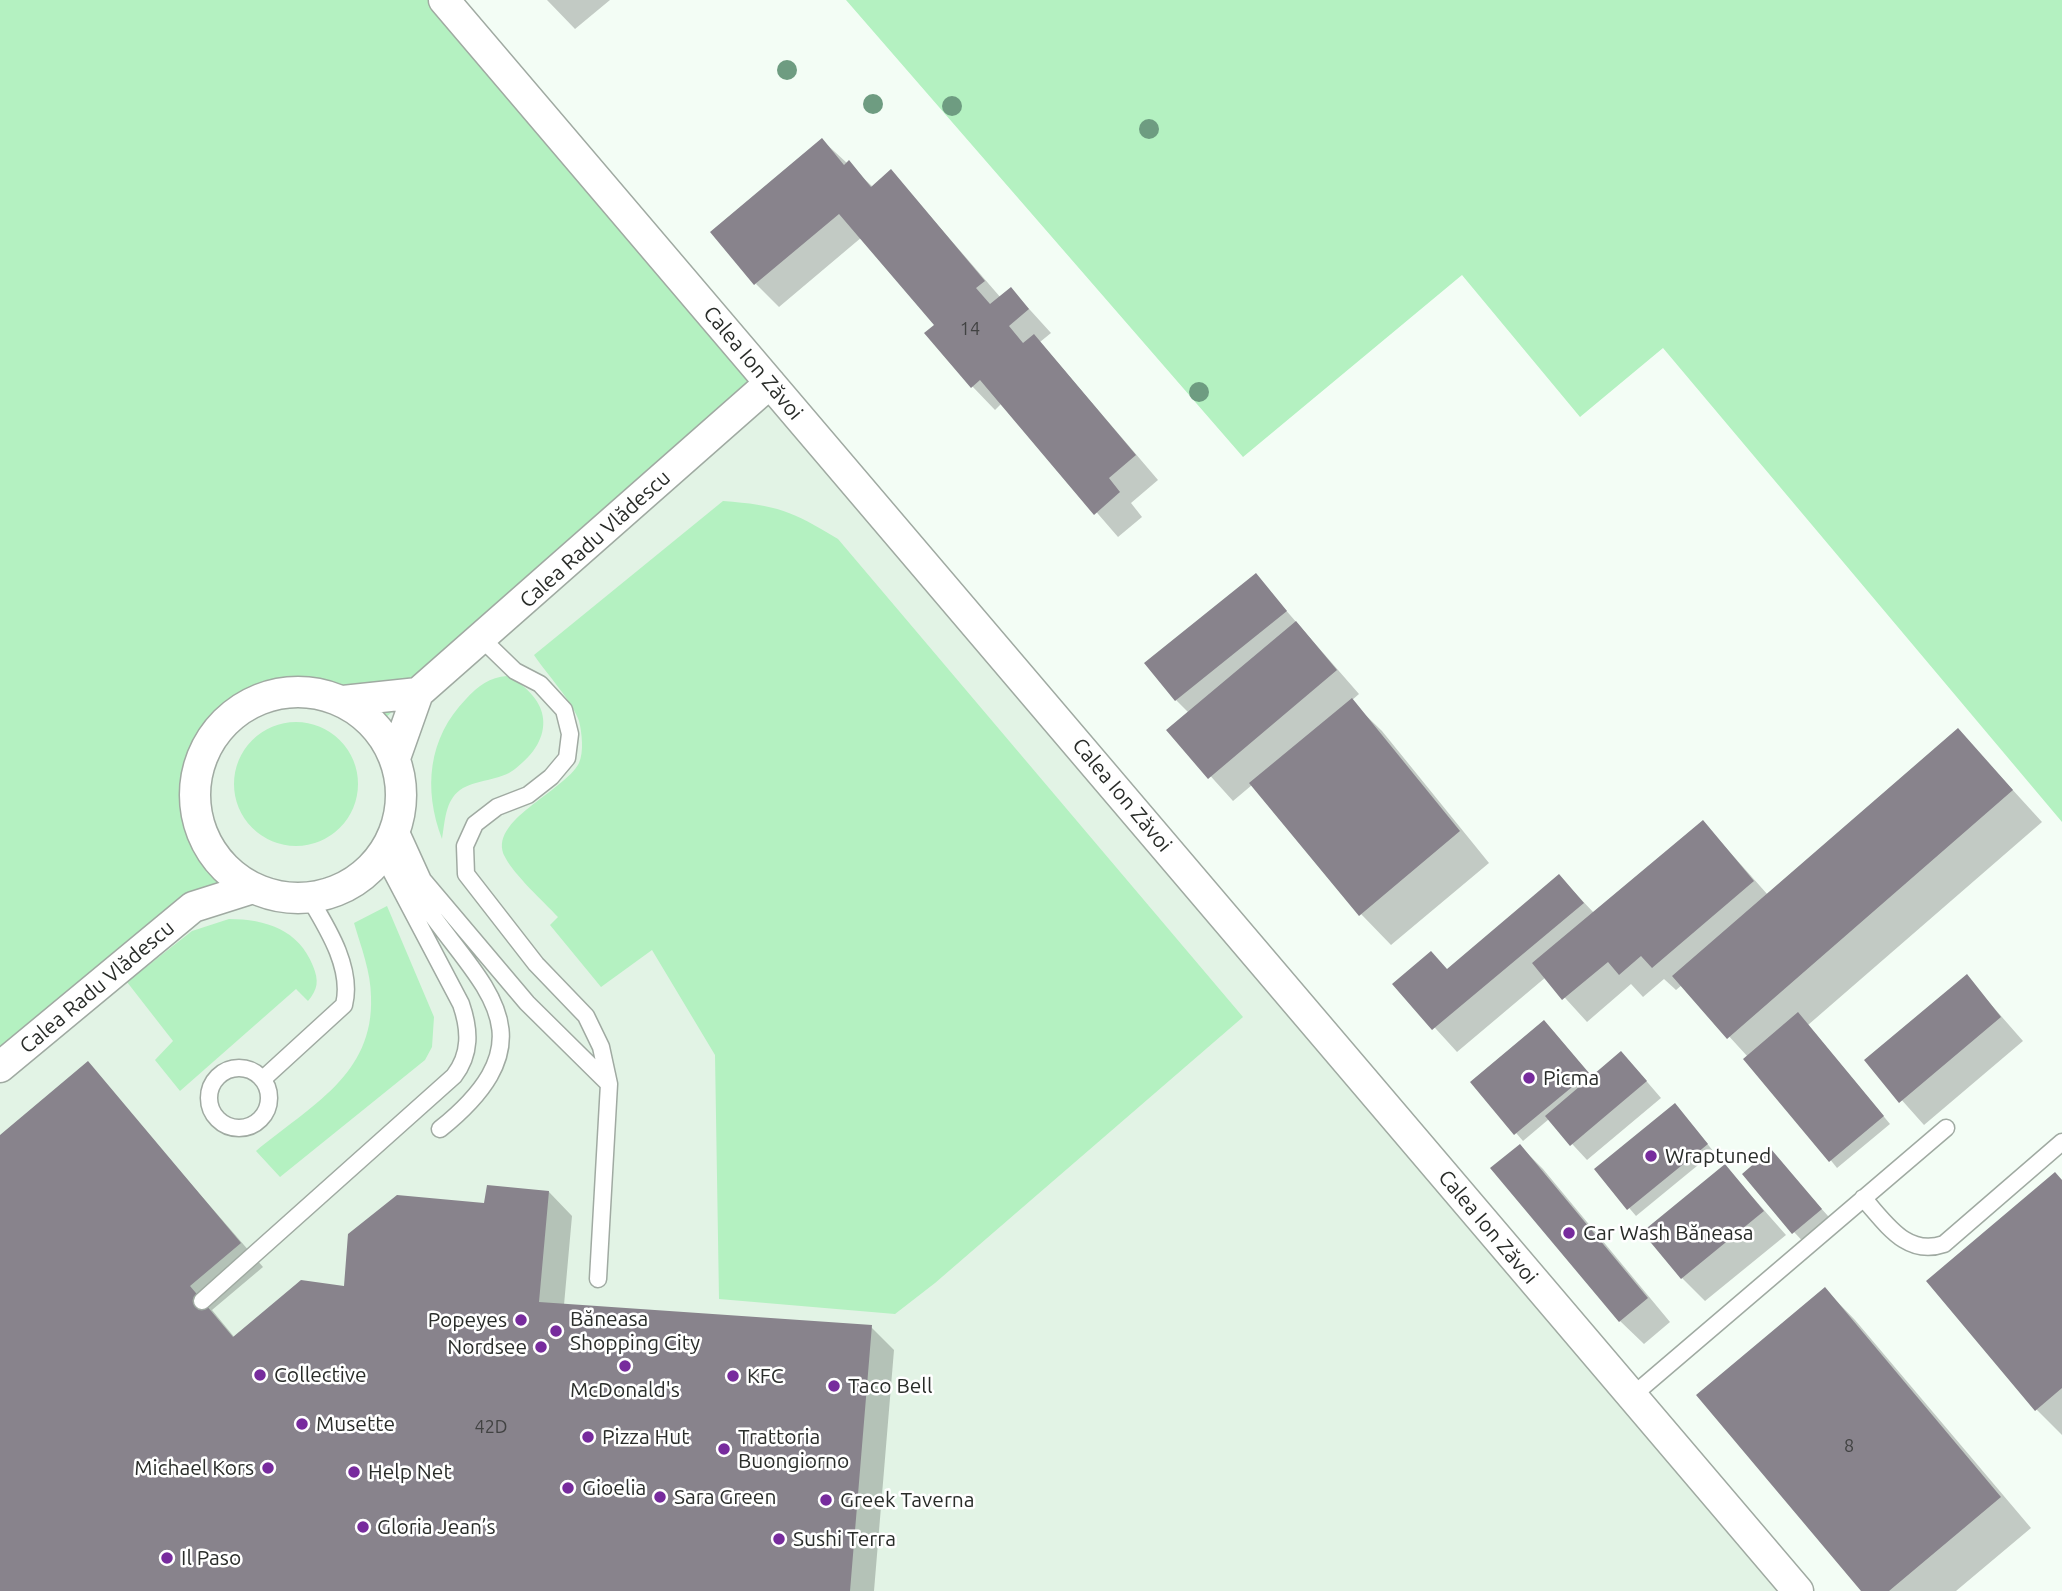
<!DOCTYPE html>
<meta charset="utf-8">
<style>
body{margin:0}
canvas{display:block;background:#f3fdf5}
</style>
<canvas width="2062" height="1591"></canvas>
<script>
const c = document.querySelector('canvas').getContext('2d');
c.lineJoin = 'round';
function fillPath(path, color) { c.fillStyle = color; c.fill(path, 'evenodd'); }
function trace(path, color, width, dash) { c.strokeStyle = color; c.lineWidth = width; c.lineCap = dash ? 'butt' : 'round'; c.setLineDash(dash || []); c.stroke(path); }
function write(font, color, halo, rows, align = 'center') {
  c.font = font + ' Ubuntu,sans-serif'; c.lineWidth = 5; c.setLineDash([]); c.textBaseline = 'middle'; c.strokeStyle = halo; c.fillStyle = color; for (const [text, x, y, turn = 0] of rows) {
    c.save(); c.translate(x, y); c.rotate((+turn || 0) * Math.PI / 180); c.textAlign = isNaN(turn) ? turn : align; if (halo) c.strokeText(text, 0, 0); c.fillText(text, 0, 0); c.restore();
  }
}
fillPath(new Path2D(`
 M770,383l1028,1208h-1798v-524l236,-190 -14,-12 -20,-32 -8,-37 8,-40 22,-33 50,-29 31,-2 38,9 33,25z`), '#e2f3e5');
fillPath(new Path2D(`
 M0,0h444l326,383 -394,343c-25,-22 -68,-46 -103,-31 -11,5 -21,15 -31,22 -9,6 -23,13 -30,21 -37,44 -12,107 24,140l-236,189z
 M846,0h1216v822l-399,-474 -83,69 -118,-142 -219,182z
 M723,501c54,4 69,10 115,38l405,478 -308,266 -40,31 -176,-15 -4,-244 -63,-105 -51,37 -51,-62 8,-8c-15,-16 -43,-41 -53,-60 -19,-36 59,-65 74,-94 5,-11 3,-30 0,-42 -6,-19 -33,-48 -45,-66z
 M507,676c45,23 49,62 8,93 -15,12 -39,10 -55,21 -15,11 -15,32 -18,49 -19,-50 -14,-101 24,-140 12,-13 24,-22 41,-23z
 M234 784a62 62 0 1 1 124 0a62 62 0 1 1-124 0Z
 M387,906l47,111 -2,30 -7,13 -145,117 -24,-26c54,-45 118,-76 115,-154 0,-25 -10,-50 -17,-74z
 M229,919c37,0 70,11 84,47 6,15 5,23 -5,35l-12,-12 -116,102 -25,-31 18,-19 -46,-59 65,-51z`), '#b4f1c1');
fillPath(new Path2D(`
 M547,0h63l-35,29z
 M822,140l51,47 18,-16 110,127 10,-9 40,44 -11,9 118,138 -27,23 11,14 -24,20 -116,-134 -7,7 -23,-24 -35,-61 -75,-88 -83,70 -23,-23z
 M1256,576l103,118 -8,7 31,30 107,132 -98,82 -30,-31 -109,-129 -19,16 -64,-71 20,-17 -13,-13z
 M1958,730l84,92 -234,203 82,99 -53,44 -89,-111 -66,-72 -6,5 -12,-11 -21,18 -12,-13 -44,38 -41,-45 -89,75 -62,-68 53,-14 111,-94 35,37 109,-91 65,73z
 M1966,976l57,65 -99,84 -57,-64z
 M1551,1030l41,48 44,-9 25,29 -74,62 -38,-41 -26,22 -51,-59z
 M87,1064l176,203 -51,43 23,28 111,-50 140,-83 63,-13 23,24 -8,89 307,22 23,23 -20,241h-874v-454z
 M1682,1113l32,39 -78,64 -40,-47z
 M1520,1146l23,23 127,153 -26,22 -24,-23 -127,-153z
 M1771,1152l65,73 -27,23 -15,-16z
 M1725,1166l61,69 -81,66 -23,-23z
 M2062,1182v253l-25,-25 -108,-129z
 M1825,1289l30,31 176,208 -75,63h-93z`), '#0003');
fillPath(new Path2D(`
 M822,138l22,27 5,-5 22,27 20,-18 94,112 -9,7 14,16 21,-17 18,22 -20,17 14,17 11,-9 102,121 -27,23 11,14 -26,23 -114,-135 -9,8 -47,-55 10,-8 -95,-111 -85,71 -44,-53z
 M1256,573l31,38 -112,90 -31,-38z
 M1296,621l41,49 -129,109 -42,-49z
 M1352,698l108,133 -101,85 -110,-133z
 M1958,728l55,62 -286,249 -55,-63z
 M1703,820l51,61 -102,87 -11,-12 -22,19 -11,-13 -46,38 -30,-37z
 M1559,874l25,29 -152,127 -40,-46 39,-33 16,18z
 M1967,974l34,43 -102,86 -35,-43z
 M1798,1012l86,104 -55,46 -86,-103z
 M1544,1020l45,53 -75,62 -44,-53z
 M1621,1051l26,30 -77,65 -25,-30z
 M88,1061l153,182 -51,43 43,51 68,-57 43,6 4,-52 49,-39 87,8 3,-18 62,6 -10,111 333,23 -22,266h-850v-456z
 M1675,1103l33,41 -81,66 -33,-41z
 M1520,1144l128,154 -29,24 -129,-154z
 M1771,1149l51,60 -30,25 -50,-60z
 M1725,1164l39,47 -83,68 -39,-47z
 M2055,1172l7,8v208l-27,23 -109,-130z
 M1825,1287l176,210 -112,94h-28l-165,-196z`), '#88838c');
const lane = new Path2D(`
 M482,639l33,32 25,13 24,26 6,24 -3,24 -16,19 -23,18 -31,12 -22,17 -10,22 1,28 70,90 50,52 15,31 8,37 -11,195
 M398,825l25,55 104,123 82,81
 M391,842c7,15 12,31 21,44 59,95 151,144 28,243
 M209 1098a30 30 0 1 1 60 0a30 30 0 1 1-60 0Z
 M263,1079l81,-74c9,-36 -16,-76 -34,-106
 M1863,1198c23,25 43,59 81,46l118,-102
 M202,1301l252,-225c17,-22 16,-46 7,-72l-78,-148
 M1632,1396l314,-268`);
const street = new Path2D(`
 M444,0l1354,1591
 M195 795a103 103 0 1 1 206 0a103 103 0 1 1-206 0Z
 M343,701l75,-8
 M395,758l23,-65 352,-310
 M0,1067l193,-160 60,-19`);
trace(lane, '#a0aaa2', 19);
trace(street, '#a0aaa2', 33);
trace(lane, '#fff', 16);
trace(street, '#fff', 30);
c.fillStyle = '#6e9c81';
for (const [x, y] of [
 [787,70],
 [873,104],
 [952,106],
 [1149,129],
 [1199,392]
]) { c.beginPath(); c.arc(x, y, 10, 0, 2 * Math.PI); c.fill(); }
for (const [x, y, r, color] of [
 [1529,1078,7,"#772b9d"],
 [1651,1156,7,"#772b9d"],
 [1569,1233,7,"#772b9d"],
 [521,1320,7,"#772b9d"],
 [556,1331,7,"#772b9d"],
 [541,1347,7,"#772b9d"],
 [625,1366,7,"#772b9d"],
 [260,1375,7,"#772b9d"],
 [733,1376,7,"#772b9d"],
 [834,1386,7,"#772b9d"],
 [302,1424,7,"#772b9d"],
 [588,1437,7,"#772b9d"],
 [724,1449,7,"#772b9d"],
 [268,1468,7,"#772b9d"],
 [354,1472,7,"#772b9d"],
 [568,1488,7,"#772b9d"],
 [660,1497,7,"#772b9d"],
 [826,1500,7,"#772b9d"],
 [363,1527,7,"#772b9d"],
 [779,1539,7,"#772b9d"],
 [167,1558,7,"#772b9d"]
]) { const dot = new Path2D(); dot.arc(x, y, r, 0, 2 * Math.PI); c.fillStyle = color; c.fill(dot); trace(dot, '#fff', 2.5); }
write('18px', '#414242', null, [
 ["14",970,329],
 ["42D",491,1427],
 ["8",1849,1446]
]);
write('21px', '#292c29', '#fff', [
 ["Calea Ion Zăvoi",753,363,50],
 ["Calea Radu Vlădescu",595,539,-42],
 ["Calea Ion Zăvoi",1122,795,50],
 ["Calea Radu Vlădescu",97,987,-40],
 ["Calea Ion Zăvoi",1488,1227,50]
]);
write('21px', '#292c29', '#fff', [
 ["Picma",1543,1078],
 ["Wraptuned",1665,1156],
 ["Car Wash Băneasa",1583,1233],
 ["Băneasa",570,1319],
 ["Shopping City",570,1343],
 ["Popeyes",507,1320,"right"],
 ["Nordsee",527,1347,"right"],
 ["Collective",274,1375],
 ["KFC",747,1376],
 ["Taco Bell",848,1386],
 ["McDonald's",625,1390,"center"],
 ["Musette",316,1424],
 ["Pizza Hut",602,1437],
 ["Trattoria",738,1437],
 ["Buongiorno",738,1461],
 ["Michael Kors",254,1468,"right"],
 ["Help Net",368,1472],
 ["Gioelia",582,1488],
 ["Sara Green",674,1497],
 ["Greek Taverna",840,1500],
 ["Gloria Jean’s",377,1527],
 ["Sushi Terra",793,1539],
 ["Il Paso",181,1558]
], 'left');
</script>
